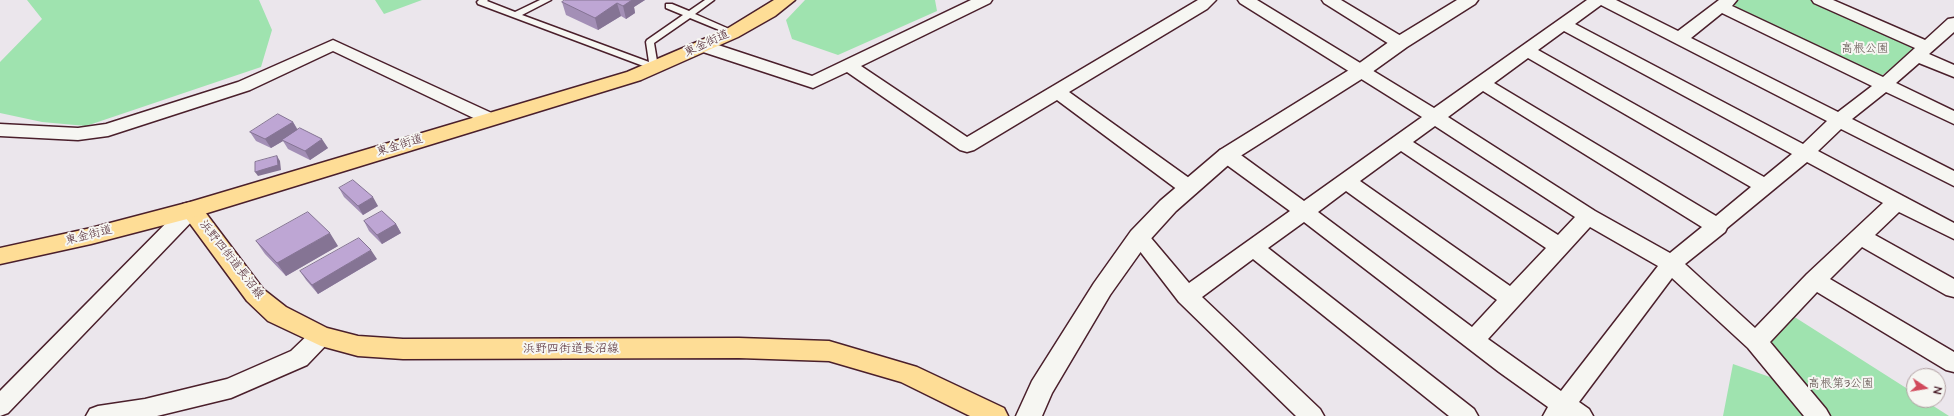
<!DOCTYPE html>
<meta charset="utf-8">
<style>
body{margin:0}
#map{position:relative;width:1954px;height:416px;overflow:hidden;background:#ebe6ec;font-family:"Architects Daughter",sans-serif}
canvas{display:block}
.north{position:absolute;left:1906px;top:368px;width:40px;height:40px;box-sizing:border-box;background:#f6f6f2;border:1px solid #b1a0a2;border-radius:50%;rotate:102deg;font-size:11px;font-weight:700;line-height:16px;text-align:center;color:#4a1f2b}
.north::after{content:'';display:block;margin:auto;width:14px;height:18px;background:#d1495b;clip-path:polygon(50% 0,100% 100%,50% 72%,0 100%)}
</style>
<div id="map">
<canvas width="1954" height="416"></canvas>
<div class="north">N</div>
</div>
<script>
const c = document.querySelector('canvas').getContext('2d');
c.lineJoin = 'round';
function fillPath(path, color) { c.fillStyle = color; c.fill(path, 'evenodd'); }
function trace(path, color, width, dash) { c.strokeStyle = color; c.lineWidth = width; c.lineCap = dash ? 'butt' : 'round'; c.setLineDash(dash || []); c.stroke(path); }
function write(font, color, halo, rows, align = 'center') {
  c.font = font + ' "Architects Daughter","Klee One",sans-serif'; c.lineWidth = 4; c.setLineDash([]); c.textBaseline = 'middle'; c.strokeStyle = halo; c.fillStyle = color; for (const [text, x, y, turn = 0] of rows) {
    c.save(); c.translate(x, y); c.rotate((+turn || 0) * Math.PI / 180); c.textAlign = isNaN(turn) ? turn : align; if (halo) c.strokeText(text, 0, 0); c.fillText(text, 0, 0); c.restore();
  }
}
fillPath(new Path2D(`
 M27,0h232l13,30 -11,37 -175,59 -44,-4 -42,-9v-51l42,-43z
 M375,0h47l-38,14z
 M805,0h130l2,11 -99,44 -46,-16 -6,-19z
 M1736,0h76l101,46 2,5 -34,25 -13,-1 -134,-64 -4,-8z
 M1793,316l121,77v7h10l25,16h-226l10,-52 71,25 -31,-38 -5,-15z`), '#9fe3af');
const lane = new Path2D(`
 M479,0h9l-1,1 28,11 25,-12h11l-29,15 127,47 -3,-20 1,-2 36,-25 -17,-7v-4h6l17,7 16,-11h9l-19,14 41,18 -1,2h-6l-39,-16 -36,25 4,24 -4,3 -176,-66 -1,-2z`);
const street = new Path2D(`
 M971,0h21l-2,3 -129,63 106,71 231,-137h18l-9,9 -138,83 127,91 3,5 -3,5 -7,2 -7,-2 -125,-93 -83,50 -7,2 -7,-2 -113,-78 -34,16 -116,-38 -2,-4 2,-4 6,-1 6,1 103,34z
 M1238,0h19l177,108 153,-108h29l62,31 41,-31h18l-5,6 151,71 32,-29 -101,-45 -2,-3h21l92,40 23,-21 6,-1v14l-25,22 25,11v12l-35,-14 -23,20 58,28v13l-68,-32 -34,27 102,52v15l-113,-57 -23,22 136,72v16l-55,-27 -24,23 79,44v18l-8,-2 -84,-48 -32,32 124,73v20l-8,-2 -129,-78 -47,50 56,67 4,7h-26l-56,-68 -76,-70 -93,124 10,7 4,7h-50l5,-9 -49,-35 -195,-150 -36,26 206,161 4,7h-29l-196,-157 -51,38 118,112 4,7h-28l-117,-114 -50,-65 3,-5 7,-2 7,2 43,51 101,-72 -70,-51 -3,-5 3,-5 7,-1 7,1 70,51 118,-84 -182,-114zM1601,5l226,116 -24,23 -228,-120zM1722,13l150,73 -34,26 -147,-74zM1564,31l228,123 -28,23 -226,-127zM1528,58l223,129 -35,29 -222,-133zM1483,91l219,136 -32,26 -75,-42 -147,-94zM1435,126l140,91 -17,18 -145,-93zM1401,151l145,97 -36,38 -150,-105zM1807,162l76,41 -76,71 -52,54 -70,-64 40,-32 2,-4zM1346,191l151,109 -25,27 -154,-115zM1590,227l68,39 -97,125 -73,-52z
 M1322,0h19l65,39 2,4 -2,4 -6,1 -6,-1 -70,-44z
 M333,40l163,75 3,4 -3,4 -6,2 -6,-2 -151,-72 -83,39 -142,46 -30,4 -78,-4v-12l78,4 28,-4 132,-42z
 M191,203l7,2 3,5 -3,5 -190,198 -8,3v-25l184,-186z
 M321,327l8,3 3,6 -3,6 -22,23 -76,33 -74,18h-71l4,-7 8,-3 47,-7 82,-20 64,-28 22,-21z`);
const secondary = new Path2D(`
 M1457,0h21l-3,4 -68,43 -39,28 -134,85 -58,51 -29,32 -37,52 -58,98 -10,23h-26l16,-35 62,-98 37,-52 29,-30 60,-51 134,-83 39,-28z`);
const primary = new Path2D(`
 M191,202l8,2 64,85 23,18 41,21 31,8 45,3 336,-1 90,3 88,26 87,41 4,8h-38l-69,-34 -72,-21 -90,-3 -336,1 -45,-3 -37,-10 -53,-25 -21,-20 -67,-91 3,-6z`);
const highway = new Path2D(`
 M774,0h21l-20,16 -37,21 -97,43 -450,138 -100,26 -91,20v-16l91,-20 99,-26 437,-130 98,-42z`);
trace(lane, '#4a1f2b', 3);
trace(street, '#4a1f2b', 3);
trace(secondary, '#4a1f2b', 3);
trace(primary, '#4a1f2b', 3);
trace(highway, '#4a1f2b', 3);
fillPath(lane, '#f6f6f2');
fillPath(street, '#f6f6f2');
fillPath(secondary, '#f6f6f2');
fillPath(primary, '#fedd96');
fillPath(highway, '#fedd96');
fillPath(new Path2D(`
 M645,0l-11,7 1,6 -9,6 -5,-3 -23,14 -32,-15 -4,-13z
 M293,122l5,8 30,18 -18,12 -22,-11 -5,-8 -12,7 -15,-7 -6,-9z
 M339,188l39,18 -15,9 -19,-18z
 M364,221l32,3 5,9 -19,11 -13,-13z
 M256,241l82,5 -52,30 -21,-22z
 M377,259l-59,35 -12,-14 -6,-9z`), '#a38fb6');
fillPath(new Path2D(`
 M627,0h18l-11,7 1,6 -9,6 -3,-13z
 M617,3l4,13 -23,14 -3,-12z
 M293,122l5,9 -16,9 1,1 -12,7 -6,-9z
 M322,139l6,9 -18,12 -5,-9z
 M277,156l3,5 1,9 -23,6 -3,-4z
 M373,197l5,9 -15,9 -5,-9z
 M396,224l5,9 -19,11 -5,-9z
 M330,233l8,13 -52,30 -9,-13z
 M371,250l6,9 -59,35 -6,-9z`), '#857494');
const building = new Path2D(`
 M565,0h67l-9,6 -6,-3 -22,15 -33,-16z
 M278,114l15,8 -28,17 -15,-7z
 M300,128l22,11 -17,12 -23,-11z
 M277,156l1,9 -23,7v-10z
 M353,180l20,17 -15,9 -19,-18z
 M382,211l14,13 -19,11 -13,-14z
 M308,212l22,21 -53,30 -21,-22z
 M359,238l12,12 -59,35 -12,-14z`);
fillPath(building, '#bea6d4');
trace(building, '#857494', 1);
write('12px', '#4a1f2b', '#f6f6f2', [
 ["東金街道",707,44,-25],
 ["東金街道",400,146,-17],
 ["東金街道",89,236,-14],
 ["浜野四街道長沼線",231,260,52],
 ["浜野四街道長沼線",571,349]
]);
write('12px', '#5f504c', '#f6f6f2', [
 ["高根公園",1865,49],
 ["高根第3公園",1841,384]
]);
</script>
